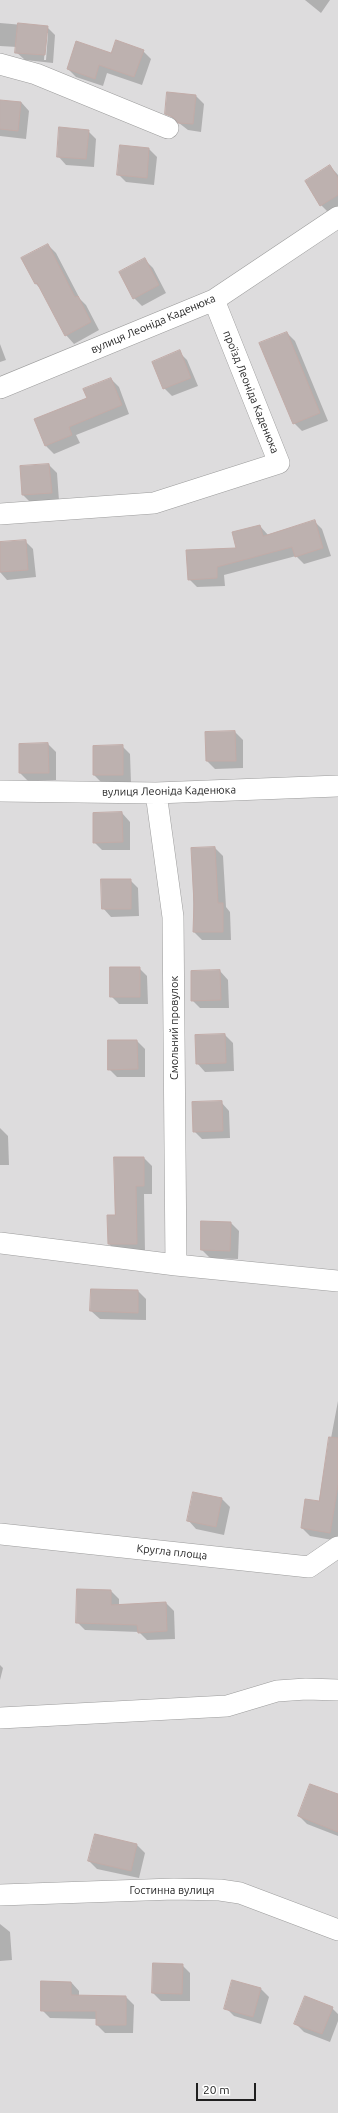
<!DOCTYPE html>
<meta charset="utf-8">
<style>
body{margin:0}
#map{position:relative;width:338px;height:2113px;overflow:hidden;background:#f0eae6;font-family:Ubuntu,sans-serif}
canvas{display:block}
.scale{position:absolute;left:196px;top:2083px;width:60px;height:18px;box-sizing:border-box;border:2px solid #1f1f1f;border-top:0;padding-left:5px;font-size:12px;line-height:14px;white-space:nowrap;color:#1f1f1f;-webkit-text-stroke:3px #fff;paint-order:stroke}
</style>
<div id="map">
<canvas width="338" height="2113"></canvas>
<div class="scale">20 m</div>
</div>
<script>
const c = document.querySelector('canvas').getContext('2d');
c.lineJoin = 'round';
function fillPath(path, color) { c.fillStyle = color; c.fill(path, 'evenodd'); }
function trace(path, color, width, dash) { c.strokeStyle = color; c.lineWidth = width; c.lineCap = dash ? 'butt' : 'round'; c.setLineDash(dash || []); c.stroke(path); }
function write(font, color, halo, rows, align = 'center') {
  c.font = font + ' Ubuntu,sans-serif'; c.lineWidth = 3; c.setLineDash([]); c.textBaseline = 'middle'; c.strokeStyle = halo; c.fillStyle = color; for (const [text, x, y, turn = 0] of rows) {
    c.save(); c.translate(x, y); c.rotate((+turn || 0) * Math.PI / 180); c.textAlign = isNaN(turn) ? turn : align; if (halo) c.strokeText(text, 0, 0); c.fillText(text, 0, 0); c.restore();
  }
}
fillPath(new Path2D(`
 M0,0h338v2113h-338z`), '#dddcdd');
fillPath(new Path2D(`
 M305,0h25l-9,13z
 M0,23l47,4 8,8 -2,28 -28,-3 -9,-8 1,-5 -17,-1zM46,33h2l-2,27h-2z
 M143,51l8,8 -9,26 -35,-12 -4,13 -27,-9 -8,-8 44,-15z
 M196,96l8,8 -3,28 -13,-2 -22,-17z
 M0,101l21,1 8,9 -3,28 -26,-3z
 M88,131l8,8 -2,28 -28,-2 -8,-9z
 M149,149l8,8 -3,28 -28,-3 -8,-8z
 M330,166l8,9v33l-9,5 -8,-8z
 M48,245l8,8 24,46 6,6 13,25 -25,14 -8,-9 -24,-45 -6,-6 -13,-26z
 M145,260l8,8 13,25 -24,13 -8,-8z
 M287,333l8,8 33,80 -26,10 -8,-8z
 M0,344l6,16 -6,2z
 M179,352l8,8 11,26 -26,10 -8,-8z
 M111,379l8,8 10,27 -53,21 4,8 -26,11 -8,-8 -11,-26 53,-22z
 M49,465l8,8 2,28 -28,2 -8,-8z
 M314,521l8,8 9,27 -27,8 -8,-8 -72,19 1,11 -28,1 -8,-8 48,-30 23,-23 8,9z
 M25,541l8,8 3,28 -29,3 -7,-8v-29z
 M235,732l8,8v28l-28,1 -8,-8z
 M48,744l8,8v28l-28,1 -8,-8z
 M122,746l8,8 1,29h-29l-8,-8v-28z
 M122,813l8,9v28h-28l-8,-8z
 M215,848l8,8 3,51 4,5 1,28h-29l-8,-8 -2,-83z
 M130,880l8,8 1,28 -28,1 -8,-9z
 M139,968l8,8 1,28h-29l-8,-8z
 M220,971l8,9 1,28h-29l-8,-8v-28z
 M225,1035l8,8 1,28 -29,1 -8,-9z
 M137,1041l8,8v28h-28l-8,-8z
 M221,1102l8,9 1,27 -28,1 -8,-8z
 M0,1128l8,8 1,29h-9z
 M144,1158l8,8v28h-8l1,58h-28l-8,-8 7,-28z
 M202,1222l29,1 8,8 -1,28 -28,-1 -8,-8z
 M138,1291l8,8v21l-46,-1 -9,-8z
 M338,1401v140l-28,-5 -8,-8 17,-26z
 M222,1499l8,8 -6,28 -28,-6 -8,-9z
 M111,1591l8,8v6l47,-2 8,8 1,28 -28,1 -8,-8 -54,-2 -8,-8z
 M0,1665l3,3 -3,12z
 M338,1796v40l-31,-12 -8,-8z
 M95,1836l42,9 8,8 -6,25 -42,-9 -8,-8z
 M0,1924l10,8 2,28 -12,1z
 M182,1965l8,8v28h-29l-8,-8z
 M71,1982l8,9v5l47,1 8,8 -1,28h-28l-8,-8v-6l-47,-1 -8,-8z
 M261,1989l8,8 -8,27 -27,-8 -8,-8z
 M332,2008l6,6v7l-8,21 -26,-10 -8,-8z`), '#0003');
const building = new Path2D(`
 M18,23l30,3 -3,29 -30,-2z
 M116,40l28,10 -10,27 -35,-12 -4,14 -28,-10 9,-28 35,12z
 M167,92l29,3 -3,29 -15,-1 -5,-6 -8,-3z
 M0,100l21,2 -3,29 -18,-2z
 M59,127l30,3 -3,29 -29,-2z
 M120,145l29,3 -2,30 -30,-3z
 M330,165l8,13v17l-18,11 -15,-25z
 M48,244l27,53 3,-1 13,26 -26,14 -28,-53 -2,1 -14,-26z
 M145,258l14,27 -26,14 -14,-27z
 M287,332l33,81 -27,11 -34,-81z
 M180,350l11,28 -28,11 -11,-27z
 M111,378l11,27 -53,22 3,8 -27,11 -11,-27 53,-21 -4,-9z
 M49,464l3,29 -30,2 -2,-29z
 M315,520l8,28 -28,9 -3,-10 -75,20v11l-29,2 -2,-30 50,-2 -4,-16 28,-7 3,11z
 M26,540l2,30 -28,2v-30z
 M235,731l1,30h-30l-1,-29z
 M48,743l1,30h-30v-29z
 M123,745v30h-30v-29z
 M122,812l1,30 -30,1v-30z
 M215,847l3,56h5v29h-30l1,-29 -3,-55z
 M101,879h30v30h-29z
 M110,967h30v30h-30z
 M220,970l1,30 -30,1v-30z
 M225,1034l1,29 -30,1 -1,-29z
 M108,1040h29l1,29 -30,1z
 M222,1101l1,30 -30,1 -1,-30z
 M114,1157h30v29h-8l1,58h-29l-1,-29h8z
 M201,1221l30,1 -1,29 -29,-1z
 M91,1289l47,1v23l-48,-2z
 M329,1437l9,1v47l-8,48 -29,-5 4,-29 14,2z
 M193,1492l29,6 -6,29 -29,-6z
 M77,1589l34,1v15l55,-3 1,29 -29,2 -1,-8 -61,-2z
 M310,1784l28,10v38l-40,-16z
 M95,1834l42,10 -6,27 -43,-10z
 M153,1963l30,1 -1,30 -30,-1z
 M232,1980l29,8 -8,29 -29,-8z
 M41,1981l30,1v13l55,1v29h-30v-14h-55z
 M305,1996l28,11 -11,27 -28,-10z`);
fillPath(building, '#bdb1af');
trace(building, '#c2aca8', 1);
const street = new Path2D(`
 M0,64l36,10 132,54
 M0,388l214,-88 124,-83
 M0,514l154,-11 125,-40 -65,-163
 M0,791l156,2 182,-7
 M156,793l17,124 3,348
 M0,1243l176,22 162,16
 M0,1534l309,33 29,-20
 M0,1718l227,-12 50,-15 29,-2 32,1
 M0,1895l174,-6 46,1 20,3 98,37`);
trace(street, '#9c9c9c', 22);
trace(street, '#fff', 21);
write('11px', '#1f1f1f', '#fff', [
 ["вулиця Леоніда Каденюка",153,324,-23],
 ["проїзд Леоніда Каденюка",251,392,68],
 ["вулиця Леоніда Каденюка",169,791,-1],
 ["Смольний провулок",174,1028,-90],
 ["Кругла площа",172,1552,6],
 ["Гостинна вулиця",172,1890]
]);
</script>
